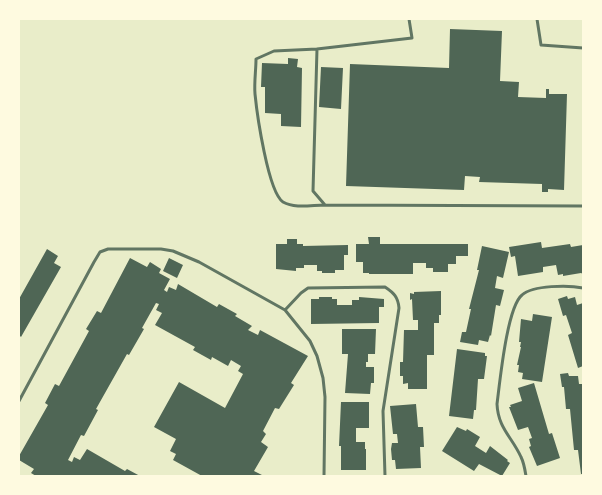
<!DOCTYPE html>
<style>
body{margin:0}
#map{position:relative;width:602px;height:495px;overflow:hidden;background:#e9edc9;font-family:"Archivo Narrow",sans-serif}
canvas{display:block}
.frame{position:absolute;inset:0;border:20px solid #fefae0;pointer-events:none}
</style>
<div id="map">
<canvas width="602" height="495"></canvas>
<div class="frame"></div>
</div>
<script>
const c = document.querySelector('canvas').getContext('2d');
c.lineJoin = 'round';
function fillPath(path, color) { c.fillStyle = color; c.fill(path, 'evenodd'); }
function trace(path, color, width, dash) { c.strokeStyle = color; c.lineWidth = width; c.lineCap = dash ? 'butt' : 'round'; c.setLineDash(dash || []); c.stroke(path); }
fillPath(new Path2D(`
 M450,29l52,2 -2,50 19,1 -1,15 28,1v-9h3v5h18l-3,96 -16,-1v3h-6v-8l-63,-2 1,-5 -15,-1 -1,14 -118,-4 4,-122 99,4z
 M288,58l10,1 -1,8 5,1 -1,59 -20,-1v-12l-16,-1v-26h-4l1,-24 26,1z
 M321,67l22,1 -2,41 -22,-2z
 M368,237h12v7h88v12h-12v8h-8v8h-15v-4h-7v-5h-13v11h-44v-1h-6v-11h-7v-18h13z
 M287,239h10v5h6v2l45,-1v10h-4v15h-9v3h-13v-2h-5v-6h-13v3h-8v3l-20,-2v-25h11z
 M541,242l1,6 28,-4 1,3 12,-2v29l-2,-1 -18,3v-2l-5,1 -2,-10 -13,2v5l-25,4 -3,-20 -4,1 -2,-10z
 M482,246l27,6 -6,26 -6,-2 -2,12 9,2 -4,16 -4,-1 -5,31 -1,-1 -2,7 -9,-2 -1,5 -18,-3 2,-10h4l5,-23h-2l10,-39h-2z
 M47,249l11,7 -4,7 7,4 -40,70 -2,-2v-36z
 M130,258l17,9 3,-5 11,7 -2,4 11,6 -6,11 3,2 2,-5 7,3 2,-6 39,23 2,-3 18,10 -2,2 17,10 -4,4 10,5 2,-5 48,26 -17,27 3,2 -15,24 -4,-1 -12,23 3,3 -5,8 7,5 -14,24 10,5h-62l-29,-16 3,-6 -6,-3 6,-12 -22,-12 25,-45 46,26 18,-34 -5,-3 3,-5 -10,-6 -3,6 -16,-9 -1,3 -18,-10 2,-3 -40,-22 7,-12 -6,-3 3,-6 -3,-1 -14,25 2,1 -15,26 -2,-1 -31,55 2,1 -14,26 -3,-1 -13,25 4,2 2,-5 6,3 7,-11 38,22 2,-2 13,7h-104l-5,-3 3,-4 -15,-9v-4l29,-51 -3,-2 10,-19 4,2 30,-55 -3,-2 11,-18 4,2z
 M169,258l14,7 -6,13 -14,-7z
 M441,291v24h-2v8h-5v32h-7v34h-19v-6l-5,1v-8h-3v-14h3l1,-32h14v-10h-5l-1,-21 -2,1v-7l4,1v-2z
 M567,296l1,3 7,-2 2,8 6,-2v63l-5,2 -10,-33 4,-2 -6,-18 -3,1 -5,-17z
 M319,297h13v2h5v6h15v-5h7v-3l25,2v8h-5v16l-68,1v-25h8z
 M533,314l19,3 -10,65 -20,-3 1,-6 -5,-1 1,-7h-2l4,-18h-1l1,-5h-2l2,-23 11,2z
 M342,329h34l-1,25h-7v8h-2v5h8v16h-3l-1,11 -25,-1 3,-39h-6z
 M457,349l28,4v3h2l-3,23h-6l-2,31h-2l-1,9 -24,-3z
 M568,373l1,3h9l1,8h4v90h-2l-3,-24h-4l-4,-41h-4l-2,-22h-2l-2,-13z
 M534,383l15,51 3,-1 8,25 -23,8 -8,-19 2,-1 -2,-7 3,-1 -4,-11 -10,3 -9,-23h2l-1,-2 12,-4 -4,-13z
 M341,402h28v26h-13v14h9v7h1v21h-25v-24h-2z
 M416,404l2,23h5l1,20h-4l1,21 -25,1 -1,-9h-3l-1,-11 1,-6h6l-1,-9h-4l-3,-28z
 M457,427l9,4 1,-2 13,8 -5,9 11,7 4,-7 18,14 -1,1 3,2 -8,13 -23,-12 -5,7 -32,-20z`), '#4f6655');
trace(new Path2D(`
 M409,19l3,19 -95,11 -4,142 12,14 258,1
 M537,19l4,26 42,3
 M317,49l-43,2 -18,8c0,11 -2,24 -1,35 2,20 13,98 28,108 12,7 29,3 42,3
 M285,310l16,-17 7,-5 77,-1c9,6 13,10 14,21l-16,103 2,65
 M19,401l75,-139 6,-10 8,-3h53l12,2 26,11 86,48 25,31 7,15 6,22 2,19 -1,79
 M526,476c-1,-6 -2,-13 -5,-19 -9,-20 -23,-29 -24,-53 3,-23 10,-97 25,-109 11,-10 47,-10 61,-7`), '#617663', 3);
</script>
